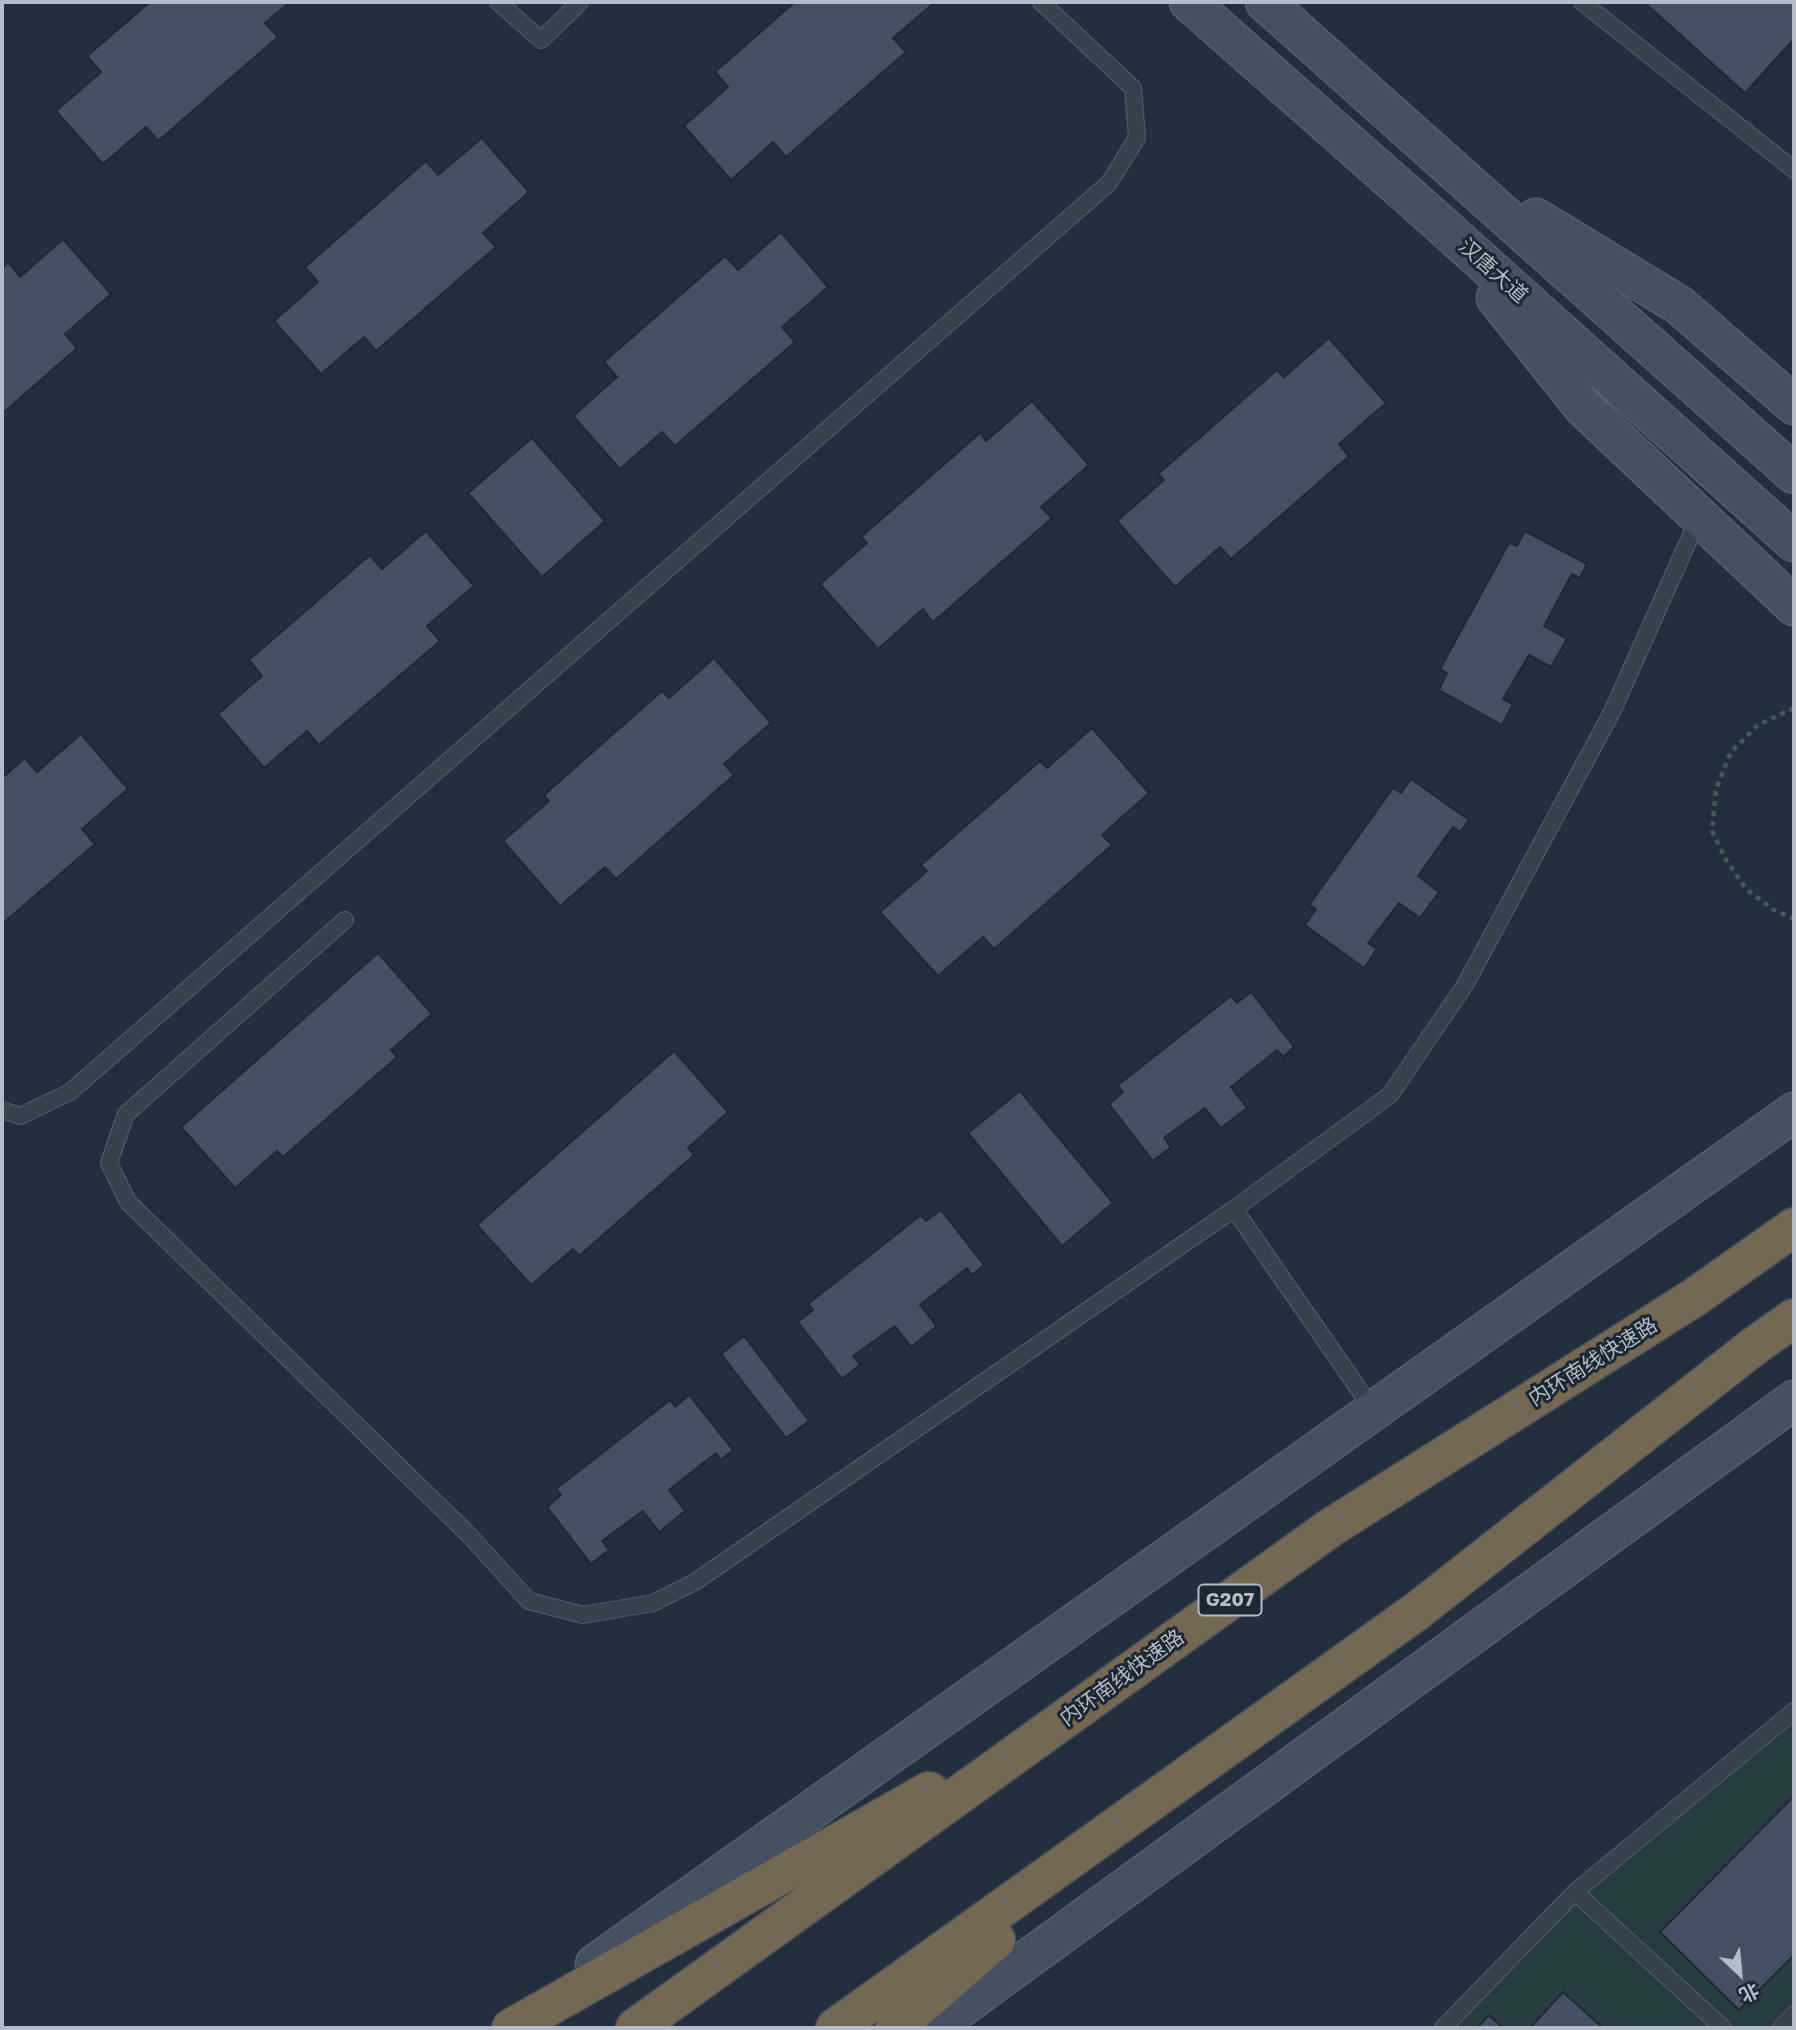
<!DOCTYPE html>
<meta charset="utf-8">
<style>
body{margin:0}
#map{position:relative;width:1796px;height:2030px;overflow:hidden;background:#242f3e;font-family:"Golos Text","Noto Sans SC",sans-serif}
canvas{display:block}
.frame{position:absolute;inset:0;border:4px solid #b4bcc9;pointer-events:none}
.north{position:absolute;left:1705px;top:1939px;width:70px;height:70px;-webkit-text-stroke:5px #1d2633;paint-order:stroke;rotate:154deg;font-size:19px;font-weight:700;line-height:28px;text-align:center;color:#b4bcc9}
.north::after{content:'';display:block;margin:auto;width:24px;height:32px;background:#b4bcc9;clip-path:polygon(50% 0,100% 100%,50% 72%,0 100%)}
</style>
<div id="map">
<canvas width="1796" height="2030"></canvas>
<div class="frame"></div>
<div class="north">北</div>
</div>
<script>
const c = document.querySelector('canvas').getContext('2d');
c.lineJoin = 'round';
function fillPath(path, color) { c.fillStyle = color; c.fill(path, 'evenodd'); }
function trace(path, color, width, dash) { c.strokeStyle = color; c.lineWidth = width; c.lineCap = dash ? 'butt' : 'round'; c.setLineDash(dash || []); c.stroke(path); }
function write(font, color, halo, rows, align = 'center') {
  c.font = font + ' "Golos Text","Noto Sans SC",sans-serif'; c.lineWidth = 6; c.setLineDash([]); c.textBaseline = 'middle'; c.strokeStyle = halo; c.fillStyle = color; for (const [text, x, y, turn = 0] of rows) {
    c.save(); c.translate(x, y); c.rotate((+turn || 0) * Math.PI / 180); c.textAlign = isNaN(turn) ? turn : align; if (halo) c.strokeText(text, 0, 0); c.fillText(text, 0, 0); c.restore();
  }
}
fillPath(new Path2D(`
 M1794,1711v317h-351l132,-136z`), '#263c3f');
const building = new Path2D(`
 M150,2h140l-25,21 13,14 -120,104 -12,-14 -43,37 -47,-53 45,-39 -14,-16z
 M795,2h140l-42,36 13,14 -120,105 -13,-15 -42,38 -47,-54 44,-39 -13,-15z
 M1644,2h150v37l-49,54z
 M482,138l47,54 -46,41 13,14 -120,104 -12,-14 -43,37 -47,-53 44,-39 -13,-15 121,-106 12,14z
 M781,232l47,55 -46,40 13,15 -120,104 -13,-14 -42,37 -47,-53 44,-39 -13,-15 121,-106 13,14z
 M63,239l48,55 -46,40 12,14 -75,66v-146l6,-6 12,15z
 M1329,338l57,65 -47,41 10,12 -118,103 -11,-12 -45,40 -58,-66 47,-41 -6,-6 119,-104 7,7z
 M1032,401l57,64 -48,42 11,11 -119,104 -10,-13 -45,40 -58,-65 47,-41 -6,-6 119,-104 6,8z
 M532,438l73,83 -63,56 -74,-84z
 M426,531l48,55 -47,40 13,15 -121,104 -12,-14 -43,37 -46,-54 44,-38 -13,-16 121,-105 12,14z
 M1525,531l62,33 -7,14 -8,-4 -28,52 23,13 -16,28 -22,-12 -26,44 10,5 -11,21 -63,-35 8,-17 -7,-4 69,-126 8,3z
 M714,658l57,65 -47,41 10,11 -118,104 -11,-12 -45,39 -57,-65 46,-40 -5,-6 118,-104 7,7z
 M1092,728l57,65 -47,42 10,10 -118,104 -11,-12 -45,39 -58,-64 47,-41 -6,-6 119,-104 7,7z
 M81,734l47,55 -46,40 13,15 -93,80v-146l23,-20 12,14z
 M1411,779l58,41 -9,12 -7,-5 -35,49 21,16 -19,26 -21,-15 -31,40 9,6 -13,19 -59,-43 11,-16 -7,-4 84,-117 8,5z
 M378,953l54,61 -41,36 6,7 -114,100 -6,-6 -42,37 -54,-61z
 M1251,992l43,55 -11,10 -6,-7 -46,37 16,21 -26,20 -16,-20 -41,30 7,9 -18,14 -44,-57 14,-12 -5,-7 113,-89 6,7z
 M674,1051l54,61 -40,36 6,7 -115,101 -6,-7 -42,36 -54,-60z
 M1020,1091l93,112 -51,43 -94,-113z
 M941,1210l43,55 -12,10 -5,-7 -47,37 17,21 -26,21 -16,-21 -42,30 7,9 -18,14 -44,-57 15,-12 -5,-6 113,-89 5,6z
 M744,1336l65,85 -23,17 -65,-84z
 M689,1395l44,55 -12,10 -5,-7 -47,37 16,21 -26,21 -16,-21 -41,30 7,9 -18,14 -44,-57 14,-12 -5,-6 114,-89 5,7z
 M1794,1796v159l-55,55 -79,-78z
 M1563,1992l40,36h-73z
 M1489,2015l14,13h-26z`);
fillPath(building, '#455162');
trace(building, '#1f2835', 2);
const lane = new Path2D(`
 M498,2l43,38 39,-38
 M1582,2l212,168
 M345,920l-219,194 -17,49 19,39 341,333 60,66 54,14 70,-12 42,-21 539,-373
 M2,1110l18,6 50,-24 1039,-909 28,-45 -4,-50 -92,-86
 M1374,1411l-140,-202 156,-114 75,-110 147,-273 87,-195
 M1575,1892l148,136
 M1443,2028l132,-136 219,-181
 M1781,2028l13,-14`);
const secondary = new Path2D(`
 M1189,2l238,210 367,330
 M1265,2l529,472
 M1536,218l143,87 115,100
 M1496,298l87,109 211,199
 M595,1964l1199,-852
 M933,2028l861,-628`);
const highway = new Path2D(`
 M511,2028l418,-237
 M635,2028l695,-500 365,-231 99,-70
 M835,2028l582,-417 336,-264 41,-29
 M895,2028l101,-88`);
trace(lane, '#565f6c', 18);
trace(secondary, '#565f6c', 41);
trace(highway, '#434c59', 41);
trace(new Path2D(`
 M1794,708l-36,17 -27,27 -15,37 -4,42 14,29 21,30 27,20 20,9`), '#44595c', 4.5, [5, 5]);
trace(lane, '#38414e', 16);
trace(secondary, '#465061', 38);
trace(highway, '#746855', 38);
for (const [x, y, w] of [
 [1230,1600,63]
]) { const box = new Path2D(); box.roundRect(x - w / 2, y - 15.5, w, 31, 5); c.fillStyle = '#1d2633'; c.fill(box); trace(box, '#b4bcc9', 2); }
write('bold 19px', '#b4bcc9', null, [
 ["G207",1230,1600]
]);
write('21px', '#b4bcc9', '#1d2633', [
 ["汉唐大道",1493,271,42],
 ["内环南线快速路",1593,1362,-32],
 ["内环南线快速路",1122,1678,-36]
]);
</script>
